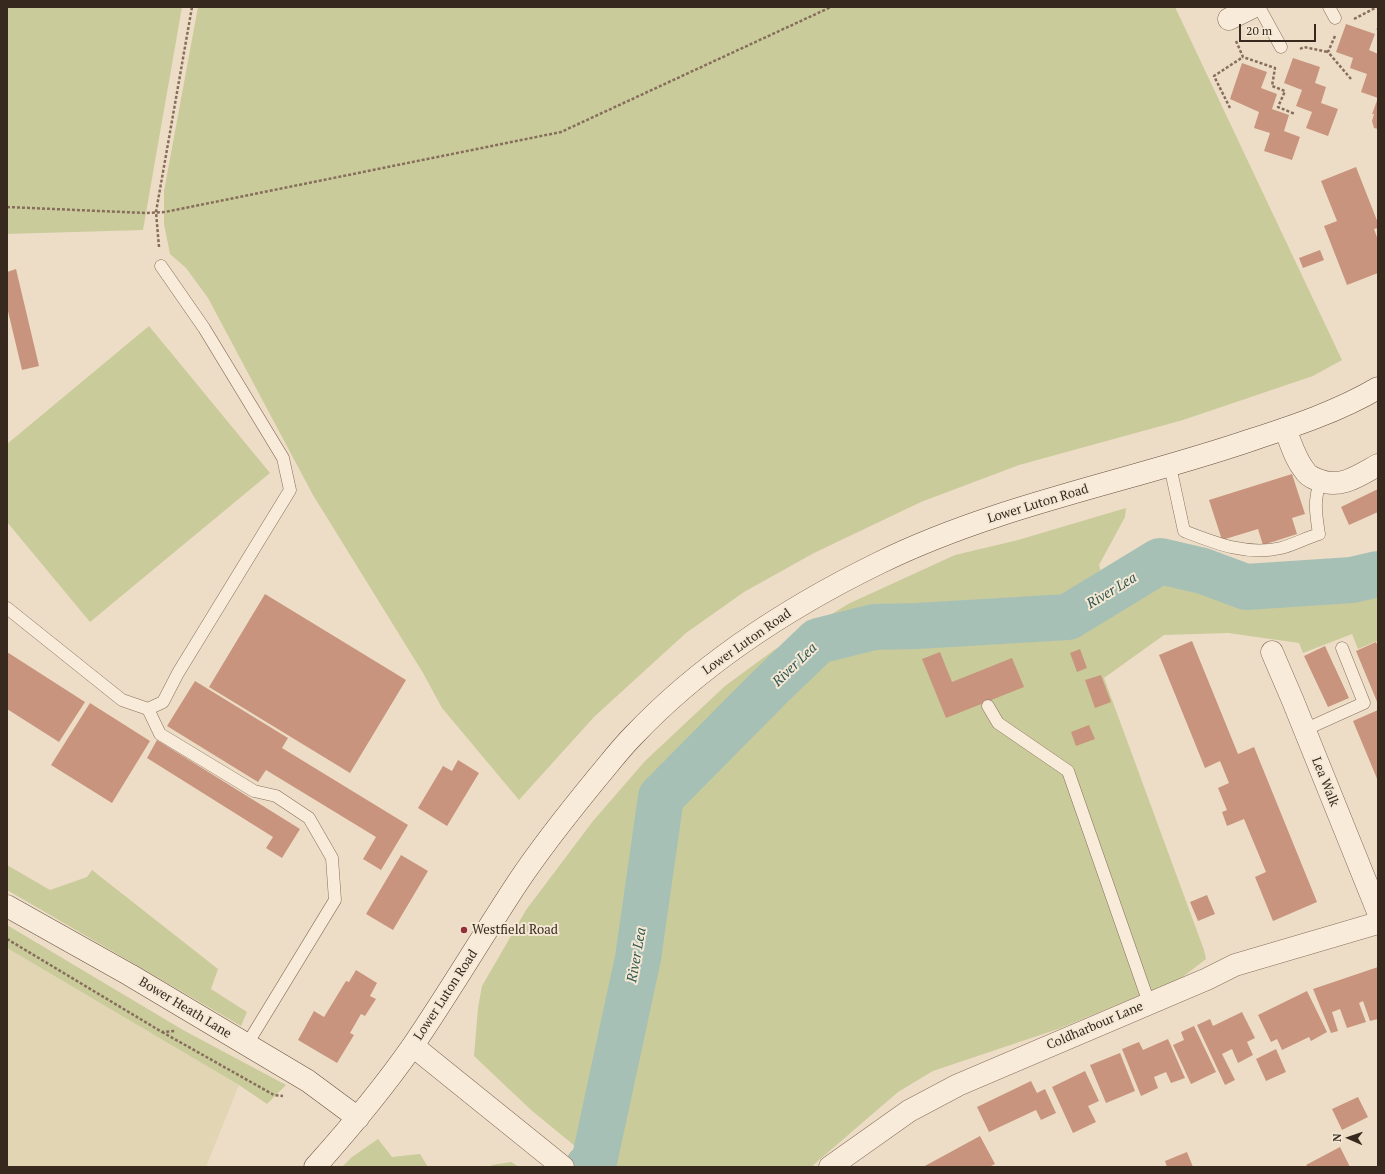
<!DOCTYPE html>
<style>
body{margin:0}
#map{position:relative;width:1385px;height:1174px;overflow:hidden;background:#edddc6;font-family:"PT Serif",serif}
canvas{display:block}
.frame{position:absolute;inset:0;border:8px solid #38291f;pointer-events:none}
.north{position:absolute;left:1329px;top:1118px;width:40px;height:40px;-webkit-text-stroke:3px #f4e8d5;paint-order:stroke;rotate:272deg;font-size:11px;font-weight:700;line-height:16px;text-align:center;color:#38291f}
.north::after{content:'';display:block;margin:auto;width:14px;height:18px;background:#38291f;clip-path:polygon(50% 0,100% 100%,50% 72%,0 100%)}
.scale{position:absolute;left:1239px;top:24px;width:77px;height:18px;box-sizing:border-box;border:2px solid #38291f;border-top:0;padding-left:5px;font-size:12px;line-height:14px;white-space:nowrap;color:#38291f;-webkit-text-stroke:3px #f4e8d5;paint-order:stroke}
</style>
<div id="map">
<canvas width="1385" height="1174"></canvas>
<div class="frame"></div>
<div class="north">N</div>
<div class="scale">20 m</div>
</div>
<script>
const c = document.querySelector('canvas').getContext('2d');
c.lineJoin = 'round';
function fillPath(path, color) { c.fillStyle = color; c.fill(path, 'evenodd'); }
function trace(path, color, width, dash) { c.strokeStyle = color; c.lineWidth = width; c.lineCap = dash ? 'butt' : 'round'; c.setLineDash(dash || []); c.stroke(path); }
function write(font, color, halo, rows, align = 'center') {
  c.font = font + ' "PT Serif",serif'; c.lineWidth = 4; c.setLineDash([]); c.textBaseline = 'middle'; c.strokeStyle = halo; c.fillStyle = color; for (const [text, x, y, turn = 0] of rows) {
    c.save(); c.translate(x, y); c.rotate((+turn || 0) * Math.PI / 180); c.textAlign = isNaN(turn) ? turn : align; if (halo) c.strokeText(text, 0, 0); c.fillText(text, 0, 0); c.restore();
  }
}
fillPath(new Path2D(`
 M7,948l232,137 -33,82h-199z`), '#e2d5b3');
fillPath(new Path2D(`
 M7,7h175l-39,223 -136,4z
 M198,7h977l167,353 -29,16 -130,44 -164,45 -98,37 -107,51 -70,39 -58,41 -92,84 -75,83 -77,-92 -19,-35 -110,-178 -105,-197 -22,-30 -16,-14 -6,-30v-33z
 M149,326l121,147 -180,149 -83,-100v-78z
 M1126,508l-1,9 -26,48 9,29 -40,23 -151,9 -43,1 -56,14 -46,45 93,-40 125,-10 93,-11 46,-37 32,-14 29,3 31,17 67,3 69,-9 21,-5v61l-1,-3 -19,8 -6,-15 -49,19 -4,-10 -71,-10 -64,2 -60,43 100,272 2,9 -26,20 -122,50 -125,42 -35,21 -87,75h-205l3,-27 7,-27 21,-149 -34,140 -22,47 -50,-41 -57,-54 4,-48 4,-22 44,-76 67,-89 52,-60 80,-75 49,-36 74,-46 107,-49 63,-15z
 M7,865l43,25 37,-13 5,-7 126,99 -7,20 36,23 -6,14 -234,-136z
 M7,925l176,105 103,55 -19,19 -28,-19 -232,-137z
 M378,1139l14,18 28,-3 8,13h-86l10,-10z
 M511,1162l8,5h-29l2,-2z`), '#cacb9a');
trace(new Path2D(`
 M588,1167l6,-5 44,-204 23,-161 109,-110 48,-46 56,-14 43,-1 151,-9 92,-56 43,10 43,16 106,-7 26,-6`), '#a7c0b6', 46);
fillPath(new Path2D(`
 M1346,24l29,10 -6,16 9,4v75l-4,-1 -2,-7 2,-7h-2l6,-16 -17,-6 6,-18 -17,-6 3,-10 -17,-6z
 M1293,58l27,9 -5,16 11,4 -5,16 17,6 -10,27 -22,-8 6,-16 -16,-6 6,-16 -18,-7z
 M1242,63l25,9 -6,16 16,6 -5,15 17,6 -5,16 16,6 -8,23 -28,-9 6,-18 -16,-5 5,-16 -29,-13z
 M1356,167l22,56v5l-4,1 4,11v33l-31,12 -23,-59 13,-5 -16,-40z
 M1320,250l4,10 -21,8 -4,-10z
 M16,269l23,97 -17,4 -15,-63v-35z
 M1292,474l13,40 -13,4 5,16 -34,11 -5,-16 -36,11 -13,-40z
 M1378,489v23l-29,13 -8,-18z
 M265,594l141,86 -56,93 -141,-86z
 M1192,641l46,113 16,-7 63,155 -44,19 -18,-44 11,-5 -22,-53 -17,7 -5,-14 5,-2 -9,-22 11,-5 -9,-22 -15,7 -46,-113z
 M1376,642l2,5v57l-22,-53z
 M1325,646l24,52 -21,9 -24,-51z
 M1080,649l7,19 -10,4 -7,-19z
 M7,652l78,50 -26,40 -52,-33z
 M940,652l12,30 60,-24 12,29 -78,31 -24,-59z
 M1101,675l10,27 -16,6 -10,-28z
 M195,681l93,57 -6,10 126,77 -27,45 -18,-11 13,-22 -110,-67 -8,12 -91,-56z
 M90,703l60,38 -38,62 -61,-38z
 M1378,710v71l-25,-60z
 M1089,725l6,14 -19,7 -5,-14z
 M157,740l143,89 -18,29 -16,-10 7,-11 -126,-79z
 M458,760l21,13 -32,53 -29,-18 25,-42 9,5z
 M401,855l27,16 -35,59 -27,-16z
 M1207,895l8,19 -17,7 -8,-19z
 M1378,967v52l-8,2 -7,-20 -4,2 7,19 -19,6 -7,-19 -5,2 -3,1 6,19 -7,2 -18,-44z
 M356,970l21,13 -7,13 6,3 -11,17 -4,-2 -11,19 4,2 -17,28 -39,-23 16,-29 10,6 22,-36 3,1z
 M1307,991l20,41 -16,9 -2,-4 -27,13 -5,-11 -6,3 -13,-27z
 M1242,1012l13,26 -8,4 6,13 -15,8 -6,-14 -10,5 13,26 -10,5 -28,-60 13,-6 3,7z
 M1194,1026l22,46 -25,12 -18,-39 11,-5 -3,-8z
 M1168,1039l17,39 -14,5 -5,-11 -12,5 4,11 -17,8 -19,-47 17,-7 4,8z
 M1276,1049l10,23 -20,9 -10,-22z
 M1120,1053l15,38 -29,12 -16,-38z
 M1085,1071l14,30 -11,5 8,16 -23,11 -21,-46z
 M1031,1081l6,12 8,-4 11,24 -15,7 -5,-10 -47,22 -12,-25z
 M1358,1097l10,20 -26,13 -10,-21z
 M980,1136l15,28 -6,3h-66z
 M1340,1147l10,20h-42l-2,-2z
 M1187,1152l6,15h-26l-2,-6z`), '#c9947d');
const service = new Path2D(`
 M1259,7l22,40
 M1329,7l6,11
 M1170,466l14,65c31,12 62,25 97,17 12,-3 25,-10 38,-14 -3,-19 -6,-35 2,-53
 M7,608l115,92 26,9 15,-7 15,-29 112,-183 -7,-32 -79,-130 -43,-62
 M988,706l10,17 70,48 81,232
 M148,709l12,25 94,57 22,5 33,22 23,40 3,42 -89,146
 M1304,730l60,-27 -22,-55`);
const minor = new Path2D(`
 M1229,19l24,-12
 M1285,429c6,14 10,30 20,42 2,4 8,7 13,9 23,9 40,-4 60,-15
 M1272,652l21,49 85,211
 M830,1167l79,-56 49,-26 249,-106 28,-14 143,-42`);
const tertiary = new Path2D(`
 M413,1046l150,121`);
const secondary = new Path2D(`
 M7,906l123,69 178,106 50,37
 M315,1167c35,-39 69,-80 99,-123 36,-53 69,-109 104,-162 24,-36 52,-71 79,-104 12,-14 23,-29 36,-42 69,-73 156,-129 246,-173 118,-58 249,-81 372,-123 43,-14 88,-29 127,-52`);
trace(service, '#876e5c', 13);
trace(minor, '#876e5c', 23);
trace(tertiary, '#876e5c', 23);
trace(secondary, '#69503f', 23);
trace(new Path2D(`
 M1354,19l23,-12
 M1378,28v2
 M1335,36l-7,16 23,27
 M1236,41l7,16 32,11 -3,18 13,5 -7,16 17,7
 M1300,49l4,-2 24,5
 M1230,108l-16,-32 29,-19
 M7,207l139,6 19,-1 396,-80 270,-125
 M159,247l-3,-35 36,-205
 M7,939l155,93 13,-1
 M162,1032l112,63 9,1`), '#876e5c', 2.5, [3, 2]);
trace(service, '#f8ebd9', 12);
trace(minor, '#f8ebd9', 22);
trace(tertiary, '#f8ebd9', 22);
trace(secondary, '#f8ebd9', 22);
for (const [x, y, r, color] of [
 [464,930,4,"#942e3a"]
]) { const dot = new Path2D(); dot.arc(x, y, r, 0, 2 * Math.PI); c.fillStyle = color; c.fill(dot); trace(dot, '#f4e8d5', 1.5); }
write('13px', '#38291f', '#f4e8d5', [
 ["Lower Luton Road",1038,504,-17],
 ["Lower Luton Road",747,642,-35],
 ["Lea Walk",1325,782,68],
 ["Lower Luton Road",446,995,-57],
 ["Bower Heath Lane",185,1008,31],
 ["Coldharbour Lane",1095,1026,-23]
]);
write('13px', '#38291f', '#f4e8d5', [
 ["Westfield Road",472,930]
], 'left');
write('italic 14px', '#2f5750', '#f4e8d5', [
 ["River Lea",1112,591,-31],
 ["River Lea",795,665,-44],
 ["River Lea",637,955,-80]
]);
</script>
